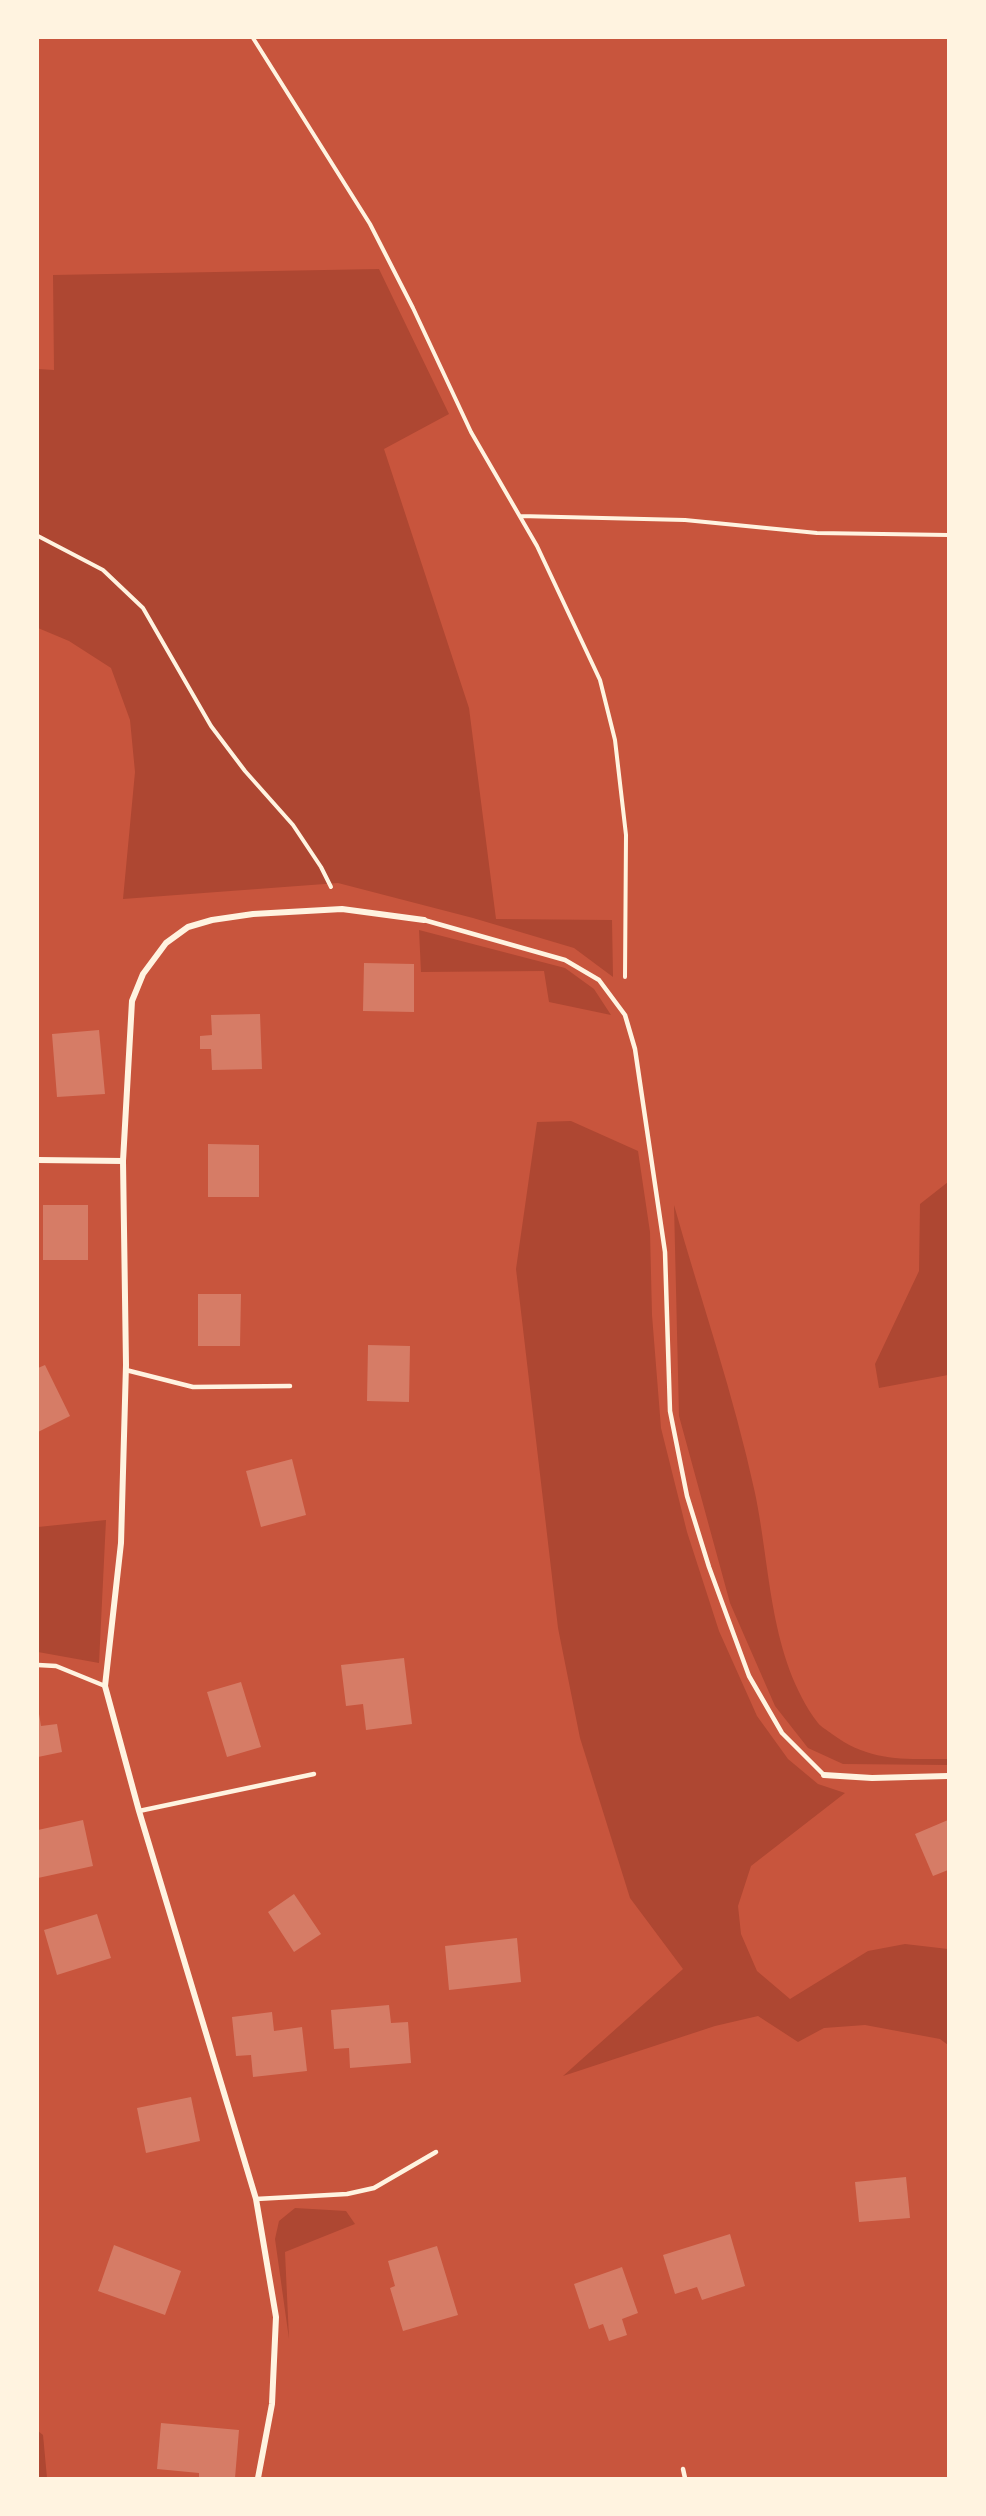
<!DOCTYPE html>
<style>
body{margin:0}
#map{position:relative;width:986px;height:2516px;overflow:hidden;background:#c8553d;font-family:Poppins,sans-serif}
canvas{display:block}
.frame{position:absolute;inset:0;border:39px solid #fff3e0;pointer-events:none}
</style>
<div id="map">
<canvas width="986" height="2516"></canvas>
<div class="frame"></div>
</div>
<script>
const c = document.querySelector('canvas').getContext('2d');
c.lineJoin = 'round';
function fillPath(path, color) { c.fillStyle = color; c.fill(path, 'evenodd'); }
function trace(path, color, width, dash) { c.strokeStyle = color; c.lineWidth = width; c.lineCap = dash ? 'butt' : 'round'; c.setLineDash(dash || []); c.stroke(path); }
fillPath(new Path2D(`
 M379,269l70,145 -65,35 85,259 27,211 116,1 1,57 -39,-29 -101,-30 -135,-35 -215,16 12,-127 -5,-52 -19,-52 -42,-27 -31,-13v-259l16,1 -1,-95z
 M419,930l146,38 29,21 17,26 -62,-13 -5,-31 -123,1z
 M571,1121l67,30 12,81 2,83 9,113 26,104 32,99 38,85 31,43 30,25 27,9 -94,73 -13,40 3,28 16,37 33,28 78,-48 37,-7 43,5v96l-8,-6 -75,-14 -41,3 -26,14 -40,-26 -43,10 -152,50 120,-107 -53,-71 -50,-160 -22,-110 -42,-359 21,-147z
 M948,1182v193l-69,13 -4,-24 44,-93 1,-67z
 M674,1205c27,96 60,190 81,288 16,76 14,164 63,230 3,4 9,7 14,11 38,28 71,25 116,25v6l-105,-1 -35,-16 -33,-42 -45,-103 -51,-187z
 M106,1520l-7,143 -61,-11v-125z
 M295,2208l51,3 9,13 -70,28 4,87 -14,-100 4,-18z
 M38,2431l5,4 4,43h-9z`), '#ae4732');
fillPath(new Path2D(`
 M364,963l50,1v48l-51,-1z
 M260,1014l2,55 -50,1 -1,-21h-11v-13l12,-1 -1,-20z
 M99,1030l6,64 -48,3 -5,-63z
 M208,1144l51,1v52h-51z
 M43,1205h45v55h-45z
 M198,1294h43l-1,52h-42z
 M368,1345l42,1 -1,56 -42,-1z
 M45,1365l25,51 -32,16v-64z
 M292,1459l14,56 -45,12 -15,-56z
 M404,1658l8,66 -46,6 -3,-26 -17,2 -5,-41z
 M241,1682l20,65 -34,10 -20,-65z
 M38,1714h1l2,12 16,-2 5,28 -24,5z
 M83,1820l10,46 -55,12v-48z
 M948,1820v50l-15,6 -18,-42z
 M294,1894l27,40 -27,18 -26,-40z
 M97,1914l14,44 -54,17 -13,-45z
 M517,1938l4,44 -72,8 -4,-44z
 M389,2005l2,18 17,-1 3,41 -61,5 -1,-20 -15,1 -3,-39z
 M272,2012l2,19 28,-4 5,44 -54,6 -2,-22 -15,1 -4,-39z
 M191,2097l9,44 -54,12 -9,-45z
 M906,2177l4,41 -51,4 -4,-40z
 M730,2234l15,52 -43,14 -5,-13 -22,7 -12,-39z
 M114,2245l67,26 -16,44 -67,-24z
 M437,2246l21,69 -55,16 -13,-43 5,-2 -7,-25z
 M622,2267l16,46 -16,6 5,16 -18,6 -6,-17 -14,5 -15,-45z
 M161,2423l78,7 -4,48h-36v-5l-42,-4z`), '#d67c66');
trace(new Path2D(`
 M253,38l117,186 43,84 58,124 66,114 63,134 15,60 11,95 -1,142
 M520,516l165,4 132,13 131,2
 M38,536l65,34 40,38 68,118 34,45 48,54 28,42 10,20`), '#fff3e0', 4);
trace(new Path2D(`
 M424,920l141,40 34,20 26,35 10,34 30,203 5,159 17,85 22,71 40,109 33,57 42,42
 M126,1370l67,17 97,-1
 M38,1665l18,1 49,20
 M139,1811l175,-37
 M256,2199l91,-5 27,-6 62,-36
 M683,2469l2,9`), '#fff3e0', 4.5);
trace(new Path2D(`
 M38,1160l85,1
 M824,1775l48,3 76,-2
 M258,2478l14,-74 4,-87 -20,-118 -117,-388 -34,-125 16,-143 5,-178 -3,-204 9,-160 11,-27 23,-31 22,-16 24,-7 41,-6 89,-5 82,11`), '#fff3e0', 6);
</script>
